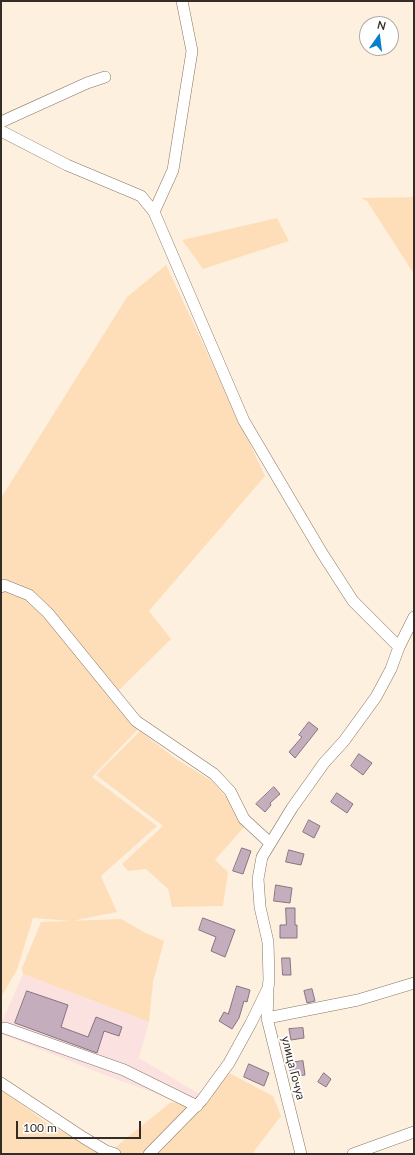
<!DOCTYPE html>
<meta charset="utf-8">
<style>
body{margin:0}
#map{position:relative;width:415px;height:1155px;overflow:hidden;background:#fef0df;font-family:Lato,sans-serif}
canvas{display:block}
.frame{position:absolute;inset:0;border:2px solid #342d25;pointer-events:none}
.north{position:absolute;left:359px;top:16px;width:40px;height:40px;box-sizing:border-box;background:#fff;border:1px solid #aeaba8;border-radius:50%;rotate:14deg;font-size:11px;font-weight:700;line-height:16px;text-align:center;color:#342d25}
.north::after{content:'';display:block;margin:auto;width:14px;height:18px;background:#0780c9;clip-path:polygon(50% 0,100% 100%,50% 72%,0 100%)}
.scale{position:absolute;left:16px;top:1121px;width:125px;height:18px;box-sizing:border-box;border:2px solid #342d25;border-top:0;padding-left:5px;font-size:12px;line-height:14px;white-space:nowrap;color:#342d25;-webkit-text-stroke:3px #fff;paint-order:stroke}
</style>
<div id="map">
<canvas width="415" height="1155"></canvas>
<div class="frame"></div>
<div class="north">N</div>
<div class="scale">100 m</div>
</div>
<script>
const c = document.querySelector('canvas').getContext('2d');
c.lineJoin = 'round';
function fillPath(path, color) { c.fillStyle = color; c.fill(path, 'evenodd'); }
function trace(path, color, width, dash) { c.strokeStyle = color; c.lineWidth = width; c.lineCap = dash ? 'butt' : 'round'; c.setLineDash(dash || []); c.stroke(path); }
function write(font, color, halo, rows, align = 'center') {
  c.font = font + ' Lato,sans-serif'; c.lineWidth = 3.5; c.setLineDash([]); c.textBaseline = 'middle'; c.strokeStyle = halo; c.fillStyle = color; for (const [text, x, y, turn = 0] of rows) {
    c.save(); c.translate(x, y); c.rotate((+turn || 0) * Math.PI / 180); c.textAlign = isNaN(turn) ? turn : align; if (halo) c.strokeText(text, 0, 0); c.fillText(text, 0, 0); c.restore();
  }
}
fillPath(new Path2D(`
 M23,974l126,48 -10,36 62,37 -10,11 -81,-29 -109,-43v-10z`), '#fce1e1');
fillPath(new Path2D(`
 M414,197v77l-47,-73 -6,-3z
 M277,218l12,23 -86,28 -21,-29z
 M166,265l99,211 -116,135 22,28 -61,60 29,29 -47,49 65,49 -56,50 16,36 -45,9 -39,-3 -16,52 -16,27v-499l126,-201z
 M140,731l36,28 36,22 21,24 12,21 -30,34 13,12 -5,34 -51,1 -4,-18 -22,-20 -18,2 -6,-7 41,-38 -67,-51z
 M121,919l23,13 20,9 -11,41 -4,40 -126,-48 -1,-6 19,-46z
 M227,1072l46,24 8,20 -29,38h-145l64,-52 20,4 8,6z
 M1,1089l47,35 58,30h-105z`), '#fedeb9');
const building = new Path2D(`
 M309,722l9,7 -23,29 -6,-6 13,-15 -3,-2z
 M359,754l13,9 -9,12 -12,-9z
 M274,787l6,7 -10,9 1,2 -6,7 -9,-8z
 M337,793l16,11 -6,9 -16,-11z
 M309,820l11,6 -6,12 -11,-6z
 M242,848l9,3 -8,23 -10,-3z
 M289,850l15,4 -3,11 -15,-3z
 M276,885l16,3 -2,15 -16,-2z
 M286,908h9v17h2v13h-17v-13h6z
 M203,918l32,12 -10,27 -14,-6 5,-14 -17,-7z
 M282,958h8l1,17h-8z
 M237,986l13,4 -3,12 -3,-1 -5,17 -7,11 -13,-8 5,-9 4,2z
 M312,989l3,12 -8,2 -3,-12z
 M27,991l41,14 -7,22 27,10 8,-20 26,10 -3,9 -15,-5 -7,22 -82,-30z
 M303,1028l1,10 -13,2 -2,-11z
 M303,1061l2,14 -14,2 -2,-14z
 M249,1064l20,9 -5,13 -20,-9z
 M324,1073l7,6 -5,8 -8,-5z`);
fillPath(building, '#c4aebe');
trace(building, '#887382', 1);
const minor = new Path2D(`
 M1,122l86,-39 18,-6
 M1,131l66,34 74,31 13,16 90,209 78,132 31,48 46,46
 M154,212l19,-42 19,-119 -10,-50
 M1,587l3,-2 25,10 19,18 88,108 78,53 16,17 14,28 26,24
 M268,993l-1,25 34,136
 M267,1018l91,-18 56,-17
 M5,1028l119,42 73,36
 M1,1083l83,55 22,13 9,3
 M149,1154l53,-54 27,-37 22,-40 17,-35 1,-8 -1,-38 -8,-35 -2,-28 4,-22 30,-49 32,-45 20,-22 32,-44 15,-28 8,-22 15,-30
 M353,1154l61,-22`);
trace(minor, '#867563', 12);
trace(minor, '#fff', 11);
write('12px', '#342d25', '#fff', [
 ["улица Гочуа",293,1068,76]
]);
</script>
